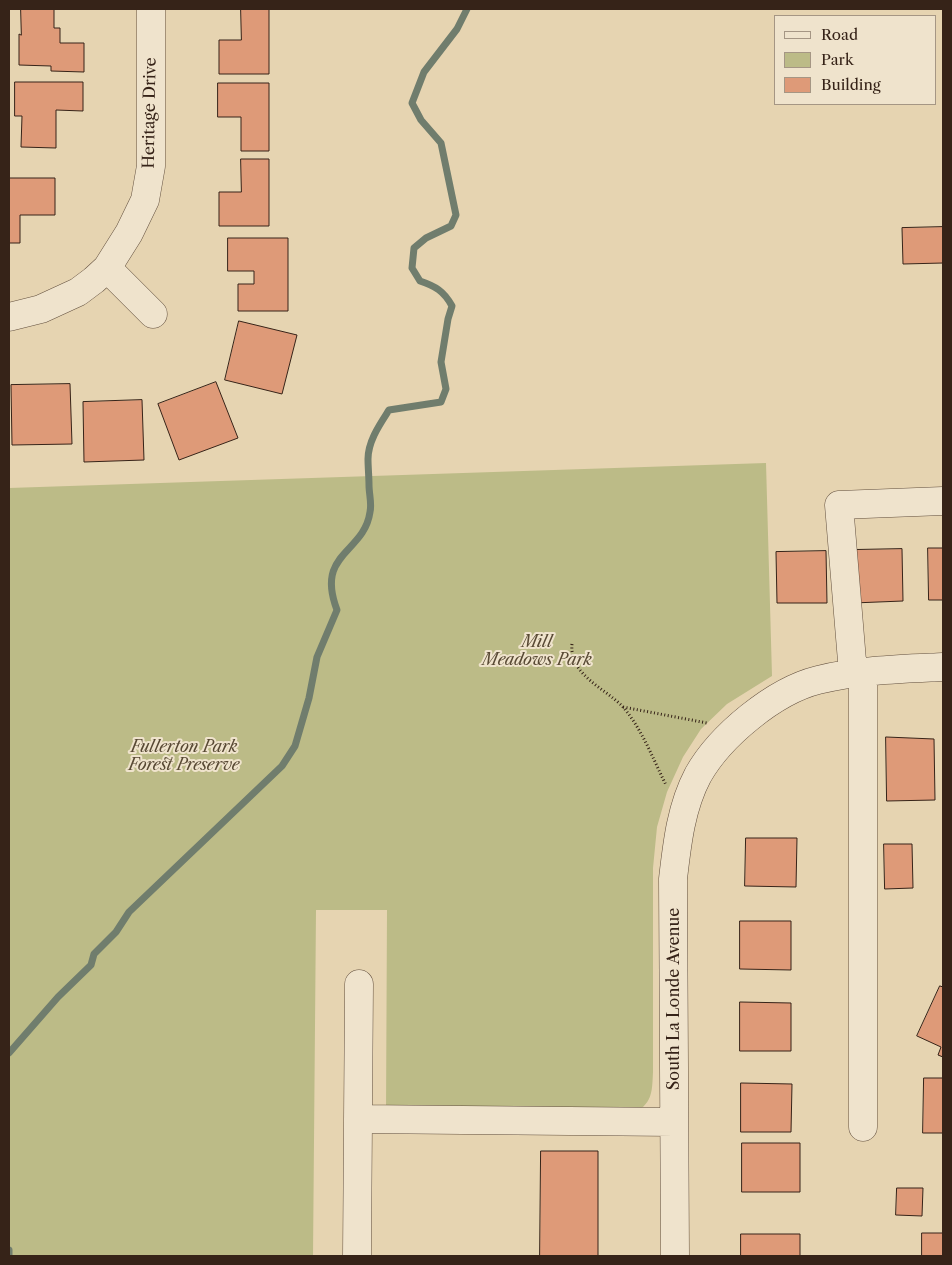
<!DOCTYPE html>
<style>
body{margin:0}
#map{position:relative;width:952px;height:1265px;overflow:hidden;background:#e6d4b1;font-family:"Libre Caslon Text",serif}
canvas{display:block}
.frame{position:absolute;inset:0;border:10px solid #362318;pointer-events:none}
.legend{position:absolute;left:774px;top:15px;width:162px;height:90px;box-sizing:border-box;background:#efe3cc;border:1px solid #a59684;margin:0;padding:6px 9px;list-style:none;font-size:15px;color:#362318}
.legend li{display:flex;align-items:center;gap:10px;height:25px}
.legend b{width:25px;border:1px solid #a59684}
</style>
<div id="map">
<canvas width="952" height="1265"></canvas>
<div class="frame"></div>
<ul class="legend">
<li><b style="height:6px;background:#efe3cc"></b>Road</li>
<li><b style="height:14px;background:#bcbb87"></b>Park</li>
<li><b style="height:14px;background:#de9a78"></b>Building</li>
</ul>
</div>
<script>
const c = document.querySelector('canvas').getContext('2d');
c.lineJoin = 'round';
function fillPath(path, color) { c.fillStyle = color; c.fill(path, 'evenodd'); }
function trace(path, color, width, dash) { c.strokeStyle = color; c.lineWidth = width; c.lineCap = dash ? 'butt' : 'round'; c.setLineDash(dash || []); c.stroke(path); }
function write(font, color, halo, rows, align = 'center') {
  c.font = font + ' "Libre Caslon Text",serif'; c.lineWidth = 4; c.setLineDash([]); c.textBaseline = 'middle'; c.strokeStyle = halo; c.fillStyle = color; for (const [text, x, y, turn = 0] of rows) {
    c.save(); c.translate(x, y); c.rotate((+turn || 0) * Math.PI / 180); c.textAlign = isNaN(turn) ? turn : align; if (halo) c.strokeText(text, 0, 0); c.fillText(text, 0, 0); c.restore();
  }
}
fillPath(new Path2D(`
 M766,463l6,213 -45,28 -26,25 -18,28 -16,35 -10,35 -4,41v204c-1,18 0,30 -17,40h-250l1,-202h-71l-3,346h-304v-768z`), '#bcbb87');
trace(new Path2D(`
 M9,1053l49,-56 33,-32 3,-11 22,-22 13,-20 153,-146 13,-20 14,-48 8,-41 20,-47c-22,-58 27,-56 33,-98 2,-8 -1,-18 -1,-27 0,-8 -1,-18 -1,-26 0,-18 12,-35 21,-49l52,-8 5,-13 -5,-27 7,-43 4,-13c-8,-15 -17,-20 -32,-25l-8,-13 2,-20 12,-10 25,-12 5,-11 -15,-72 -20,-23 -9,-17 12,-31 33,-43 10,-20
 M9,1250v6`), '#707d6d', 7);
const building = new Path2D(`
 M21,9h33v19h6v15h24v29l-33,-1v-5l-32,-1v-31l2,1z
 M241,9h28v65h-50v-34h22z
 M15,82h68v29l-27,-1v38l-35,-1 1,-31h-7z
 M218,83h51v68h-28v-34h-23z
 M241,159h28v67h-50v-34h22z
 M9,178h46v37h-35v28h-11z
 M943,227v36l-40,1 -1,-36z
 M228,238h60v73h-50v-27h16v-13h-26z
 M239,321l58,14 -15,59 -57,-14z
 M216,382l22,56 -59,22 -21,-56z
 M70,384l2,60 -60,1 -1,-60z
 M142,400l2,60 -60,2 -1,-60z
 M928,548h15v52h-14z
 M902,549l1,52 -50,2 -1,-53z
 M826,551l1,52h-50l-1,-51z
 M886,737l48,2 1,61 -48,1z
 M746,838h51l-1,49 -51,-1z
 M884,844h28l1,44 -28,1z
 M740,921h51v49l-51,-1z
 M940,986l3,1v70l-5,-2 3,-8 -24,-11z
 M740,1002l51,1v48h-51z
 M924,1078h19v55h-20z
 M741,1083l51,1 -1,48h-50z
 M742,1143h58v49h-58z
 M541,1151h57v105h-58z
 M897,1188h26l-1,28 -26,-1z
 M922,1233h21v23h-21z
 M741,1234h59v22h-59z`);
fillPath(building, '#de9a78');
trace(building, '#362318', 1);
const minor = new Path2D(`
 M107,268l46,46
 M9,317l32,-8 37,-17 16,-12 13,-12 22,-35 16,-33 6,-34v-157
 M863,672v455
 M853,673l-14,-168 104,-4
 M358,1119l316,3
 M357,1256l2,-272
 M675,1256l-2,-377c4,-35 8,-72 25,-104 22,-39 76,-84 120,-95 41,-10 83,-11 125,-13`);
trace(minor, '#624f3e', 29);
trace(new Path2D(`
 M572,644c-3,31 33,44 51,63 19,22 30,52 43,78
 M623,707l84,16`), '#362318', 3, [1, 2.5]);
trace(minor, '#efe3cc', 28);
write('16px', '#362318', '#efe3cc', [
 ["Heritage Drive",150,113,-89],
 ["South La Londe Avenue",674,999,-90]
]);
write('italic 16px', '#584934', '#efe3cc', [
 ["Mill",537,642],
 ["Meadows Park",537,660],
 ["Fullerton Park",184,747],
 ["Forest Preserve",184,765]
]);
</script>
